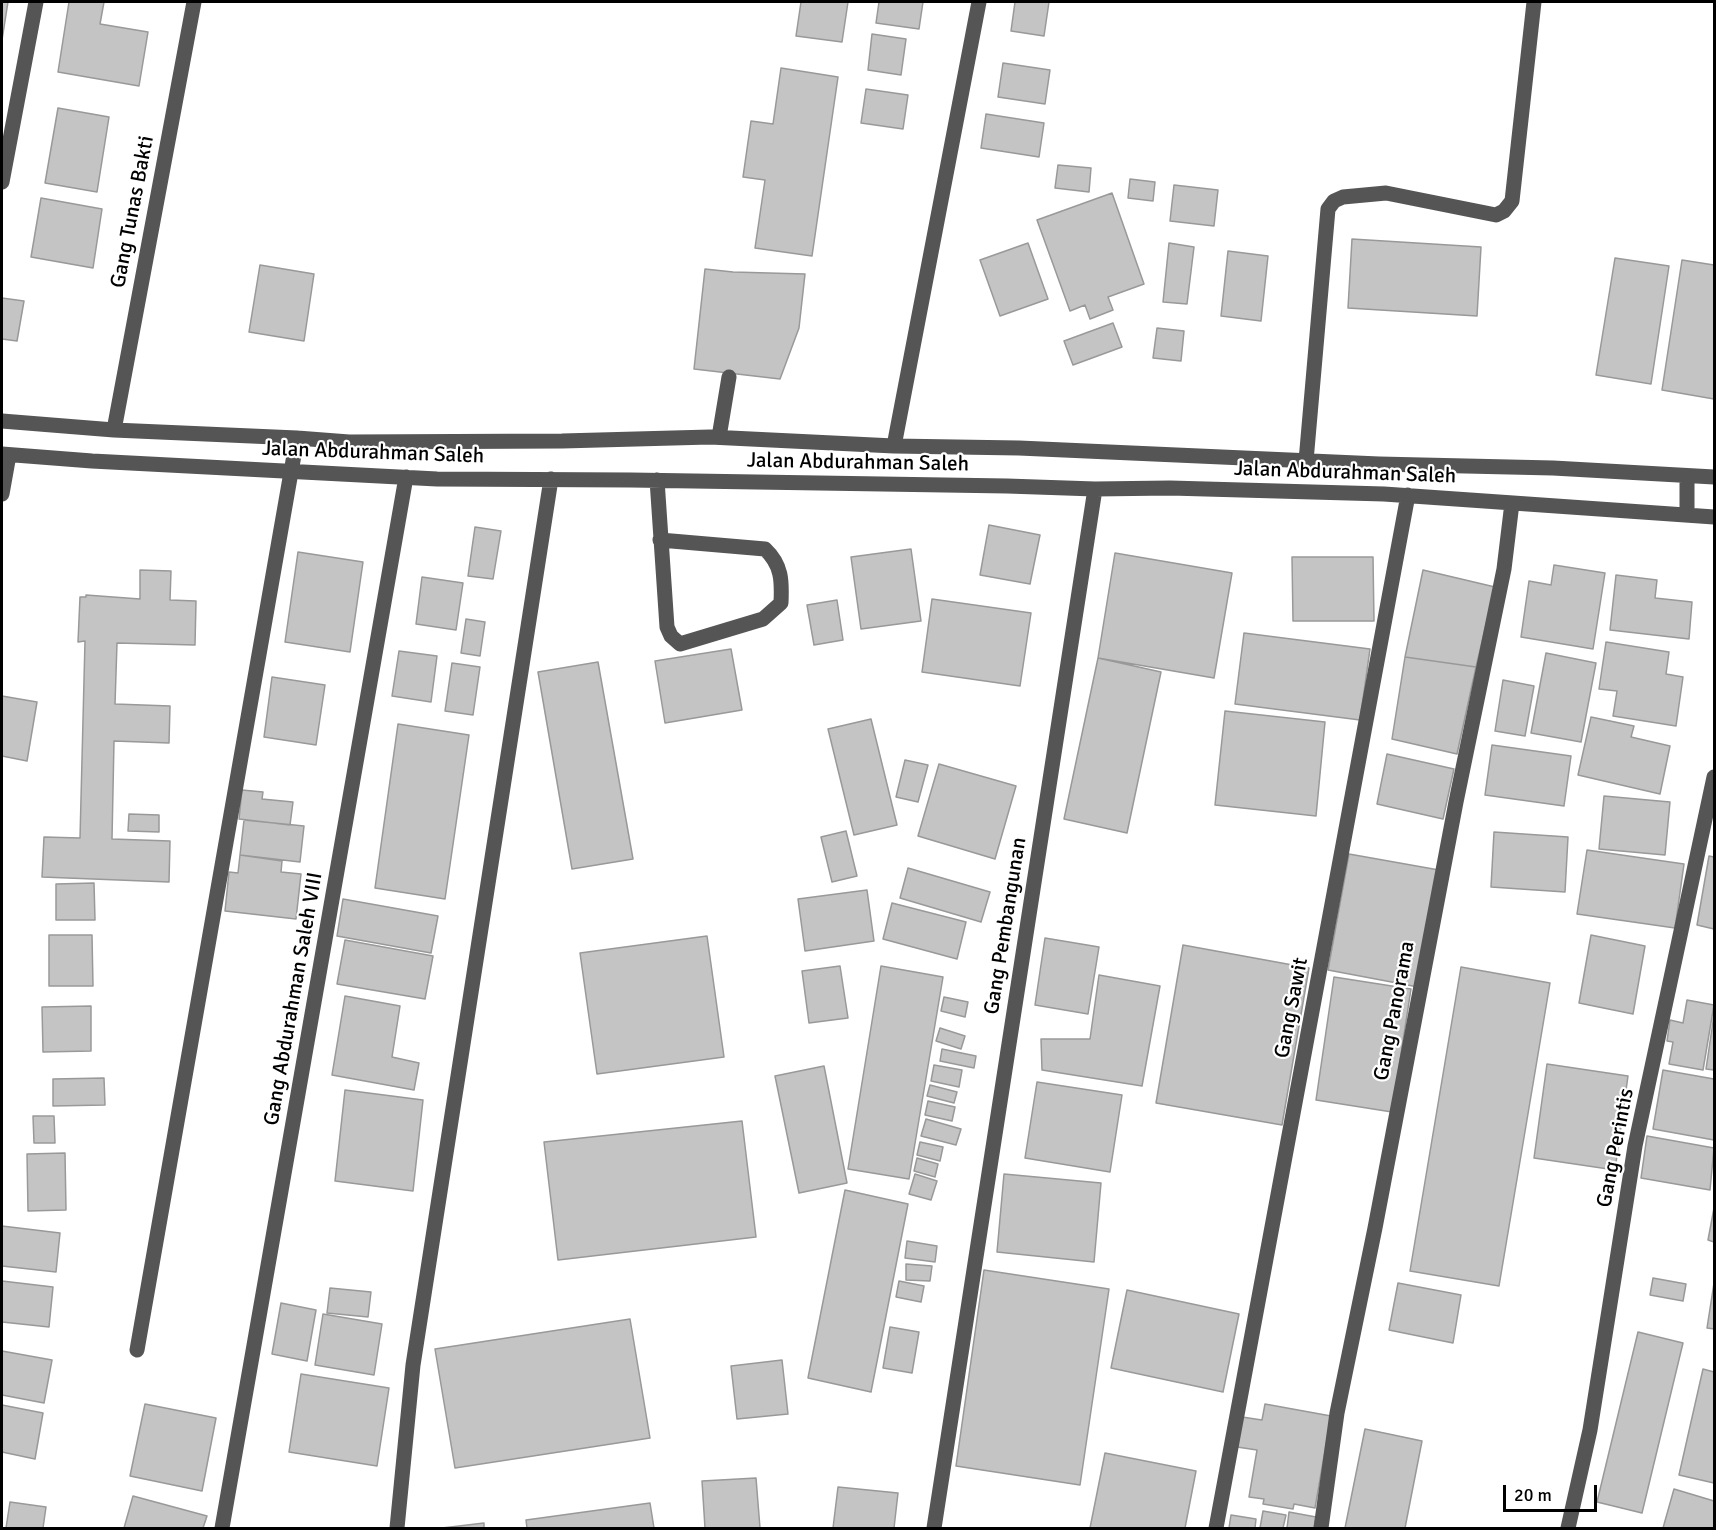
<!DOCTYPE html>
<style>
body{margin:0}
#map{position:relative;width:1716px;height:1530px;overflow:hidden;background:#fff;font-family:Signika,sans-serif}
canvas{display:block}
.frame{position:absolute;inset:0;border:3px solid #000;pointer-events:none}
.scale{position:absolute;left:1503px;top:1485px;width:94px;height:27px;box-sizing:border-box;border:3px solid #000;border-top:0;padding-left:8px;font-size:18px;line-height:21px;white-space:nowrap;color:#000;-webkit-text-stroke:4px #fff;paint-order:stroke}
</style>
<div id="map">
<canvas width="1716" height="1530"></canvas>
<div class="frame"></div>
<div class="scale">20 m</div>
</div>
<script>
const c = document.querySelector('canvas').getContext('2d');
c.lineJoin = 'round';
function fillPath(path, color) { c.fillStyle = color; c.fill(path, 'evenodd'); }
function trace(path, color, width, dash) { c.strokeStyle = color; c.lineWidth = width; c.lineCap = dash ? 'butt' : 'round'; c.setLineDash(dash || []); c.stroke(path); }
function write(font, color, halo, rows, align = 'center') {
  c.font = font + ' Signika,sans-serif'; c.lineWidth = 4.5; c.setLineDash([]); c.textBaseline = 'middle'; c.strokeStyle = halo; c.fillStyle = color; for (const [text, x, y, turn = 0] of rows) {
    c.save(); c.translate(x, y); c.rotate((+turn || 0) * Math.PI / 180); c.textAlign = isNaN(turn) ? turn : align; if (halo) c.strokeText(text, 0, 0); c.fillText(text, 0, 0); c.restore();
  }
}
const building = new Path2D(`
 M2,2h6l-6,38z
 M69,2h35l-4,22 48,8 -9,54 -81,-14z
 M801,2h47l-6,40 -46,-6z
 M879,2h44l-4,27 -43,-6z
 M1015,2h34l-5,34 -33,-5z
 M872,34l34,5 -5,36 -33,-5z
 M1003,63l47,7 -5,34 -47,-7z
 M781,68l57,9 -26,179 -57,-8 10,-68 -22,-3 8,-56 22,3z
 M866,89l42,6 -5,34 -42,-6z
 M58,108l51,9 -12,75 -52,-9z
 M986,114l58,9 -5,34 -58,-9z
 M1058,165l33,3 -2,24 -34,-4z
 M1130,179l25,3 -2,19 -25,-3z
 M1174,185l44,5 -4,36 -44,-5z
 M1112,193l32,91 -36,13 5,13 -23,9 -5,-14 -15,6 -33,-91z
 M41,198l61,11 -9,59 -62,-11z
 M1352,239l129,8 -4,69 -129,-8z
 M1028,243l20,56 -48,17 -20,-56z
 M1169,243l25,4 -7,57 -24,-2z
 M1228,251l40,5 -7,65 -40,-5z
 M1615,258l54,8 -18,118 -55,-9z
 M1682,260l32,5v134l-52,-9z
 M260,265l54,9 -10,67 -55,-9z
 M705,269l28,3 72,2 -6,54 -19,51 -86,-10z
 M2,298l22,3 -7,40 -15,-2z
 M1113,323l9,24 -49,18 -9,-24z
 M1157,328l27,3 -3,30 -28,-3z
 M989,525l51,10 -10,49 -50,-9z
 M475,527l26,4 -8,48 -25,-3z
 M911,549l10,72 -60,8 -10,-72z
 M298,552l65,10 -13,90 -65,-10z
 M1115,553l117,20 -18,105 -116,-20z
 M1292,557h81l1,64h-81z
 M1554,565l51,8 -12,76 -72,-12 8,-56 22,4z
 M140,570l31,1 -1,29 26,1 -1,44 -78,-2 -2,61 55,2 -1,37 -55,-2 -2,98 58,2 -1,41 -127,-5 2,-40 36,1 5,-197 -7,1 2,-45h6v-2l54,4z
 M1423,570l72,17 -19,80 -71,-10z
 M1616,575l41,5 -2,18 37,4 -3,37 -79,-9z
 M422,577l41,6 -7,47 -40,-6z
 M932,599l99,14 -11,73 -98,-14z
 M837,600l6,40 -29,5 -7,-40z
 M466,619l19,3 -5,34 -19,-3z
 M1244,633l126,16 -10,71 -125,-16z
 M1606,642l63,10 -3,22 17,3 -7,49 -63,-10 4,-25 -18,-2z
 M731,649l11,61 -77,13 -10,-62z
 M399,651l38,5 -6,46 -39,-6z
 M1546,653l50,10 -15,79 -50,-9z
 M1405,657l71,10 -19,87 -65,-15z
 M1098,658l63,14 -34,161 -63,-14z
 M598,662l35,197 -61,10 -34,-197z
 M452,663l28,4 -7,48 -28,-4z
 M272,677l53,8 -9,60 -52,-8z
 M1503,680l31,6 -9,50 -30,-5z
 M2,696l35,6 -10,59 -25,-5z
 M1225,711l100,11 -9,94 -101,-11z
 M1591,717l43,9 -3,11 39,9 -10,48 -82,-19z
 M871,719l26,106 -43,10 -26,-106z
 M398,724l71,11 -24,164 -70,-11z
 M1492,745l79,11 -7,50 -79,-11z
 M1387,754l67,15 -11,50 -66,-15z
 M905,760l23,5 -10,37 -22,-5z
 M939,764l77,22 -21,73 -77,-23z
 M242,790l21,2 -1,7 31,3 -3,23 -51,-6z
 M1604,796l66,6 -5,53 -66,-6z
 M129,814l30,1v17l-31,-1z
 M244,820l60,6 -4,36 -60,-7z
 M846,831l11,45 -25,6 -11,-45z
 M1494,832l74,5 -3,55 -74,-5z
 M1587,850l97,14 -9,64 -98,-14z
 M1349,854l90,16 -21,117 -90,-17z
 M240,855l42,6 -1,11 20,2 -5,45 -71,-8 4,-39 9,1z
 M1709,856l5,1v72l-17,-4z
 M908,868l82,24 -9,30 -81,-24z
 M94,883l1,37h-39v-36z
 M867,890l7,51 -69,10 -7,-52z
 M343,899l95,17 -7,37 -94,-17z
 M892,903l74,19 -9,37 -74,-20z
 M49,935h43l1,51h-44z
 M1591,935l54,11 -12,68 -54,-11z
 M707,936l17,121 -127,17 -17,-121z
 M1045,938l54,9 -11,67 -53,-9z
 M345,940l88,16 -8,43 -88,-15z
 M1183,945l126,23 -27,157 -126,-22z
 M840,966l8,52 -39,5 -7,-52z
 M881,966l62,11 -34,202 -61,-10z
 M1461,967l89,16 -51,303 -89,-15z
 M1099,975l61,11 -18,100 -100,-16 -1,-31h49z
 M1334,977l77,12 -19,123 -76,-12z
 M345,996l55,10 -8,51 27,6 -5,27 -82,-15z
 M944,997l24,5 -3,15 -24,-6z
 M1687,1000l27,5 -11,65 -34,-6 4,-22 -6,-1 3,-21 13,3z
 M91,1006v45l-48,1 -1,-45z
 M1714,1015v55l-8,-1z
 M940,1028l25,8 -4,13 -25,-8z
 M942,1049l34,7 -2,12 -34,-7z
 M1547,1064l81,12 -13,94 -81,-12z
 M934,1065l28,5 -3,17 -28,-6z
 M824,1066l23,117 -48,10 -24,-117z
 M1663,1070l51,9v61l-61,-11z
 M104,1078l1,27 -52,1v-27z
 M1037,1082l85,13 -12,77 -85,-14z
 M930,1085l27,7 -3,11 -27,-7z
 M345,1090l78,10 -10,91 -78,-10z
 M928,1101l27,6 -3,14 -27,-6z
 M33,1116h21l1,27h-21z
 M926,1119l35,10 -5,16 -35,-9z
 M742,1121l14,116 -198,23 -14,-118z
 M1647,1136l67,12 -4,42 -69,-12z
 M920,1142l23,5 -3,14 -23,-6z
 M65,1153l1,57 -38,1 -1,-57z
 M917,1158l21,6 -3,13 -21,-6z
 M915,1174l22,7 -6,19 -22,-6z
 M1004,1174l97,9 -7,79 -97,-10z
 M845,1190l63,14 -37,188 -63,-14z
 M1714,1208v34l-6,-2z
 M2,1226l58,7 -4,39 -54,-6z
 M907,1241l30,5 -2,16 -30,-4z
 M906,1264l26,2 -2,15 -24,-1z
 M984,1270l125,19 -29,196 -124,-19z
 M1653,1278l33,6 -3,17 -33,-6z
 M2,1281l51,6 -4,40 -47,-5z
 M899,1281l25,5 -3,16 -25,-5z
 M1398,1283l63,12 -8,48 -64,-13z
 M1714,1283v46l-7,-1z
 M330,1288l41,4 -3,25 -41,-4z
 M1127,1290l112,24 -16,78 -112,-24z
 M281,1303l35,7 -9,51 -35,-7z
 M323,1314l59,10 -8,51 -59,-10z
 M630,1319l20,119 -195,30 -20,-119z
 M890,1327l29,5 -7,41 -29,-5z
 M1638,1332l45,11 -41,170 -45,-11z
 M2,1351l50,9 -8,43 -42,-8z
 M782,1360l6,54 -51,5 -6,-53z
 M1703,1369l11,3v111l-35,-8z
 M301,1374l88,14 -12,78 -88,-14z
 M145,1404l71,14 -14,73 -72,-15z
 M1265,1404l66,12 -16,92 -21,-4 -1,5 -30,-5 1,-5 -15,-2 8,-47 -20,-3 5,-30 20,3z
 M2,1405l41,8 -8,46 -33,-7z
 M1365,1429l57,12 -17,87h-60z
 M1105,1453l91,18 -11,57h-95z
 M756,1478l4,50h-55l-3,-47z
 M838,1487l60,6 -4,35h-61z
 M1674,1489l40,12v27h-51z
 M133,1496l74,20 -4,12h-79z
 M10,1502l36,5 -3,21h-37z
 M650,1503l4,25h-127l-1,-8z
 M1263,1511l23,4 -3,13h-23z
 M1289,1512l27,5 -2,11h-27z
 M1231,1515l25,4 -1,9h-26z
 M484,1523v5h-42z`);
fillPath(building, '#c4c4c4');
trace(building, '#999', 1.5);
trace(new Path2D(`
 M2,182l34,-180
 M2,421l112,9 183,8 52,4 213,-1 148,-4 184,9 125,2 360,16 174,4 161,9
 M114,430l80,-428
 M719,437l10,-60
 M894,446l85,-444
 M2,454l90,7 345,18 194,1 376,6 88,3 75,-1 214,6 330,23
 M1306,461l22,-252 6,-8 9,-4 43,-4 110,22 8,-4 8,-10 22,-199
 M1687,476v38
 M657,480l10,147 4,9 9,8 83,-25 18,-16c1,-22 1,-38 -16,-54l-105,-9
 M2,494l7,-39
 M137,1350l160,-912
 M222,1528l184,-1051
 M397,1528l16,-163 138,-886
 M934,1528l161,-1039
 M1216,1528l192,-1033
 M1321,1528l16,-115 38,-185 81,-426 48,-233 8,-66
 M1568,1528l22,-98 45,-284 79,-369`), '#555', 15);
write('21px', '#000', '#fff', [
 ["Gang Tunas Bakti",133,212,-79],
 ["Jalan Abdurahman Saleh",373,453,2],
 ["Jalan Abdurahman Saleh",858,463,1],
 ["Jalan Abdurahman Saleh",1345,473,2],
 ["Gang Pembangunan",1006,926,-81],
 ["Gang Abdurahman Saleh VIII",294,999,-80],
 ["Gang Sawit",1292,1008,-79],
 ["Gang Panorama",1395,1011,-79],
 ["Gang Perintis",1616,1148,-79]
]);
</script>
